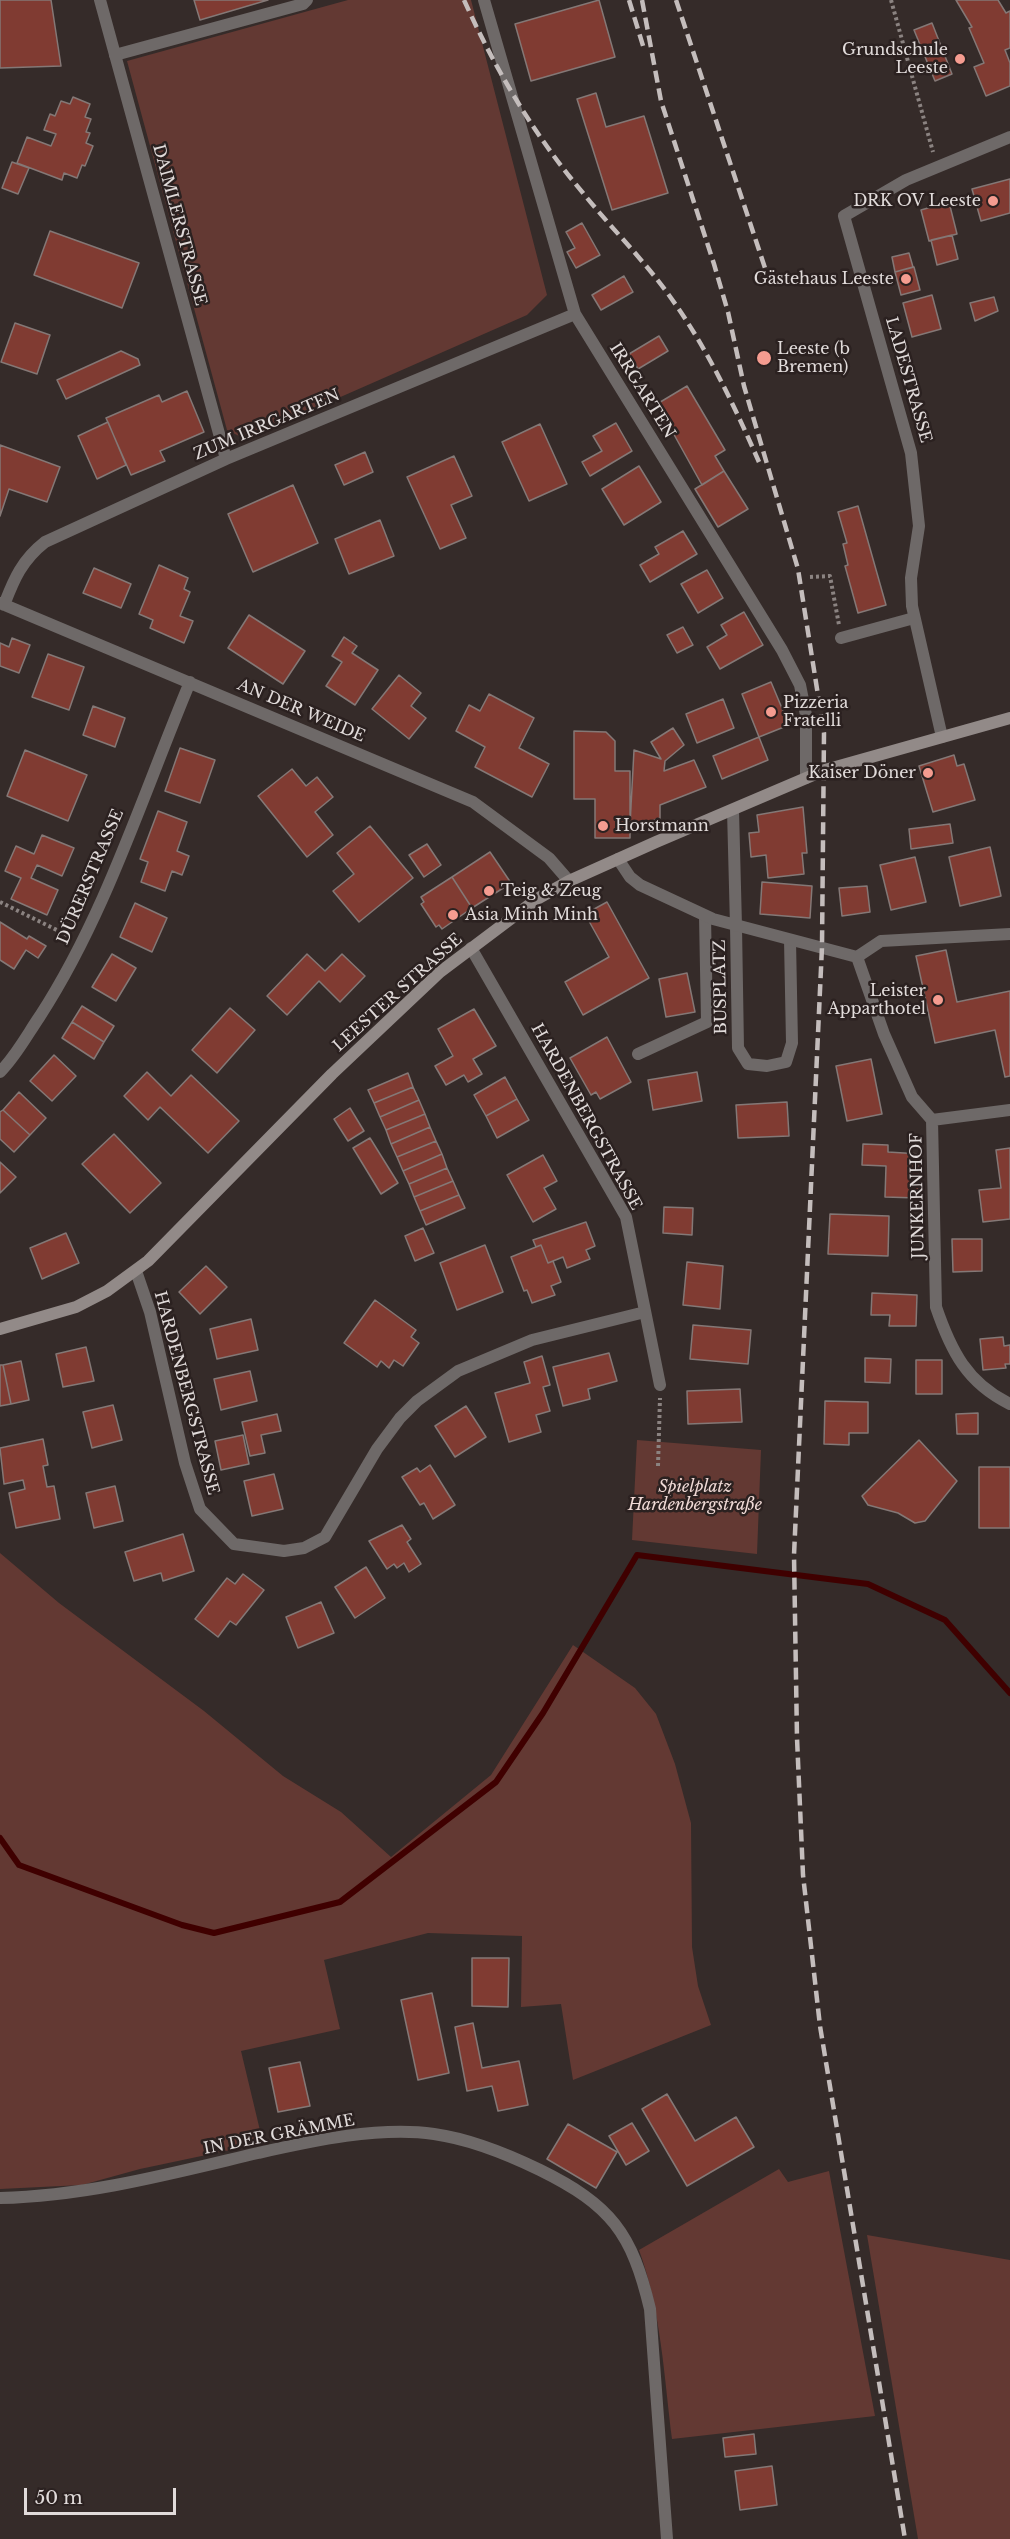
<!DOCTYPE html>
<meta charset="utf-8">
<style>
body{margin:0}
#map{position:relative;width:1010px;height:2539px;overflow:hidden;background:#352b29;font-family:"Libre Baskerville",serif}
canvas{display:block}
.scale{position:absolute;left:24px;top:2488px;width:152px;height:27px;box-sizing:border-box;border:3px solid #e1dbda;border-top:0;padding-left:8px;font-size:18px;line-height:21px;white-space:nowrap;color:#e1dbda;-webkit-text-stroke:4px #2b2120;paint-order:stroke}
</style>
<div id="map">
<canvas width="1010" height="2539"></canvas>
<div class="scale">50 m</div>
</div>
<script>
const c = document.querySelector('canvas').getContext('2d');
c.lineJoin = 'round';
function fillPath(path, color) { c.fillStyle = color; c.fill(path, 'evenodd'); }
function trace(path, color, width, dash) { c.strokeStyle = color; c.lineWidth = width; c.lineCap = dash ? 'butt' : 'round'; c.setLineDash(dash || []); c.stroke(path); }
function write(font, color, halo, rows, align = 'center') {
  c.font = font + ' "Libre Baskerville",serif'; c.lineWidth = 5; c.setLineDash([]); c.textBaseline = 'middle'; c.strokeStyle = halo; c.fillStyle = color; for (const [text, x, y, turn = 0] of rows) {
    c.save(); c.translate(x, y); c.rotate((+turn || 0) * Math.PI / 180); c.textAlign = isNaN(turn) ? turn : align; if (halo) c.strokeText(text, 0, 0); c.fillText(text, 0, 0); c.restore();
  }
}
fillPath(new Path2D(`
 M348,0h123l76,295 -20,20 -282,124 -18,-9 -100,-369z
 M637,1440l124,10 -4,104 -125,-14z
 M0,1553l59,50 145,108 79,65 58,36 50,45 100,-82 82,-130 62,43 21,26 19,50 16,59 1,124 6,39 13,39 -138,55 -12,-76 -40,3 1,-71 -94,-3 -104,27 16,69 -99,22 22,92 -123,26 -58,16 -82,4z
 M779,2169l9,13 41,-11 46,245 -203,23c-8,-63 -11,-129 -33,-189z
 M867,2235l143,25v279h-92z`), '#633933');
trace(new Path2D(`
 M0,1838l19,27 163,60 32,8 126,-31 156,-120 47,-69 94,-158 231,29 77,36 65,73`), '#3f0000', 6);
const building = new Path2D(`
 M0,0h51l10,66 -61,2z
 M194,0h74l-68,20z
 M599,0l16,57 -84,24 -16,-57z
 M956,0h42l8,13 4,-2v37l-5,2 5,13v23l-24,10 -12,-29 10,-4 -15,-35 3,-1z
 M932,23l20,51 -17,7 -21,-51z
 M596,93l10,34 38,-11 24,77 -56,17 -35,-111z
 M73,97l17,7 -5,13 6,2 -5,13 4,1 -4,10 7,3 -8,20 -3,-1 -5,13 -13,-5 -2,7 -45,-17 10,-26 24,9 5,-12 -12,-4 6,-16 5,2 6,-15 9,3z
 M12,162l17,6 -11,26 -16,-6z
 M1010,179v34l-29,8 -9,-32z
 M949,202l8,32 -28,7 -8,-31z
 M582,223l18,32 -24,13 -9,-16 8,-4 -9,-16z
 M50,231l89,32 -17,45 -88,-33z
 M952,235l6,24 -21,6 -6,-25z
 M909,253l4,14 -18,5 -3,-15z
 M914,267l6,23 -19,5 -6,-23z
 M624,276l9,16 -32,18 -9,-15z
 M932,295l9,34 -29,8 -9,-34z
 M994,297l4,14 -23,10 -5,-18z
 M15,323l35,12 -13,39 -36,-12z
 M659,336l9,15 -30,18 -9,-15z
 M121,351l17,8 2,6 -74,34 -9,-19z
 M687,386l38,64 -10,6 9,15 -22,14 -45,-81z
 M187,391l17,41 -44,19 5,10 -34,14 -25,-57 53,-23 3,7z
 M108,422l18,43 -29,14 -19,-43z
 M616,423l16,28 -42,25 -8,-14 20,-11 -9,-15z
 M540,424l27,60 -38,17 -27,-59z
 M0,445l60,22 -13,35 -38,-13 -9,27z
 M365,452l8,20 -29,13 -9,-20z
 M454,456l18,40 -21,9 15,33 -26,11 -33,-72z
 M639,466l22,36 -37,23 -22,-36z
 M724,471l24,38 -30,18 -23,-38z
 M293,485l25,58 -65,29 -25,-58z
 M858,506l28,99 -28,8 -13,-47 3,-1 -5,-21 4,-1 -9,-31z
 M380,520l14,36 -45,18 -14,-35z
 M683,531l14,23 -47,28 -10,-17 19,-11 -4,-7z
 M159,565l29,13 -4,11 6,3 -10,24 13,5 -9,22 -34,-15 3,-8 -14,-6z
 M94,568l37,16 -10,24 -38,-15z
 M707,570l16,28 -25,15 -17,-29z
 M744,612l19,33 -43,24 -13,-22 20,-12 -6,-10z
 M249,615l56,36 -22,33 -55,-36z
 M683,627l10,18 -16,8 -10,-18z
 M344,637l13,9 -5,7 26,17 -23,35 -29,-19 16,-24 -10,-6z
 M12,638l18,7 -11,28 -19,-7v-23l9,4z
 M48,654l36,13 -15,43 -37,-13z
 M399,675l22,18 -10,13 15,12 -17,21 -37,-30z
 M771,682l18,43 -30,12 -17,-43z
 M489,694l45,24 -15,30 30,16 -17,33 -57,-30 10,-20 -29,-16 13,-26 11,6z
 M723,699l11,29 -37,15 -11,-29z
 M93,706l32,12 -10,29 -32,-12z
 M673,728l11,17 -19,16 -1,10 30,-11 12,27 -46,18v13l-19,7h-11l4,-75 27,9 -10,-17z
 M574,731l32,1 9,9v30h15v67h-35v-39h-21z
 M759,737l9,23 -46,19 -9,-23z
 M180,748l35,12 -15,43 -35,-12z
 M25,750l62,25 -19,46 -61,-25z
 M954,755l3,11 7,-2 11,36 -42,12 -14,-46z
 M292,769l14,17 11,-9 16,20 -18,15 18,23 -26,22 -49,-61z
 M803,807l4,46h-5l2,21 -36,4 -2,-23 -15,2 -2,-24 10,-1 -2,-17z
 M158,811l29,11 -10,29 12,5 -7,19 -10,-4 -7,20 -24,-9 7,-20 -8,-3z
 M950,824l3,19 -42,6 -2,-20z
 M370,826l43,52 -54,44 -26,-31 21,-17 -17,-21z
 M42,835l32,13 -12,28 -25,-11 -6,13 27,12 -11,25 -36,-16 10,-21 -16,-7 11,-25 18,8z
 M427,844l14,21 -17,12 -15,-22z
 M990,847l11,49 -41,10 -11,-49z
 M490,852l21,31 -39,25 -20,-31z
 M915,857l11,45 -35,8 -11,-45z
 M452,877l20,31 -30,21 -3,-4 -3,2 -15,-23 3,-2 -3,-5z
 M762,882l50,4 -2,32 -50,-4z
 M867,886l3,26 -28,4 -3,-28z
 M607,902l42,76 -66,37 -18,-33 44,-25 -24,-43z
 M135,903l32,15 -15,34 -32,-15z
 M0,922l27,17 2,-3 17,10 -8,12 -12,-8 -12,19 -14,-9z
 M946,950l11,52 53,-11v85l-5,1 -10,-47 -60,13 -19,-87z
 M112,954l24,14 -20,33 -24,-14z
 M307,954l18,17 17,-17 23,22 -25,26 -21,-21 -32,34 -20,-19z
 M687,973l8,39 -29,5 -7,-38z
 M82,1006l32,20 -10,16 -32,-20z
 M230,1008l25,22 -38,43 -25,-23z
 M474,1009l22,37 -23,13 9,15 -14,8 -4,-7 -18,10 -11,-19 18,-10 -15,-27z
 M72,1022l32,20 -10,17 -32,-21z
 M607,1037l24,45 -31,17 -4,-7 -5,3 -21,-37z
 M54,1055l22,21 -24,25 -22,-20z
 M871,1059l11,55 -35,7 -11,-55z
 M147,1072l24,24 20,-21 48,46 -31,32 -48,-46 -12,13 -24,-24z
 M697,1072l5,29 -49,9 -5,-30z
 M408,1073l5,14 -39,16 -6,-13z
 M505,1077l12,22 -31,17 -12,-21z
 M413,1087l6,13 -39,17 -6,-14z
 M19,1092l27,26 -16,17 -27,-25z
 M517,1099l12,21 -32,18 -11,-22z
 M419,1100l6,14 -39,16 -6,-13z
 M787,1102l2,34 -51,2 -2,-33z
 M350,1108l14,23 -16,10 -14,-22z
 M3,1110l27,25 -16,17 -14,-13v-27z
 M425,1114l5,13 -39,17 -5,-14z
 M430,1127l6,14 -39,16 -6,-13z
 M114,1134l47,49 -31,30 -48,-49z
 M370,1138l28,45 -17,11 -28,-46z
 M436,1141l6,13 -39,17 -6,-14z
 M863,1144l25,1v7l32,2 -2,44 -33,-1 1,-31 -24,-1z
 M1010,1148v71l-27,3 -4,-32 22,-2 -5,-38z
 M442,1154l5,14 -38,16 -6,-13z
 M543,1155l14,26 -13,7 12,21 -23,13 -26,-47z
 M0,1162l16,15 -16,16z
 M447,1168l6,13 -39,16 -5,-13z
 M453,1181l6,14 -39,16 -6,-14z
 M459,1195l6,13 -39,17 -6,-14z
 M664,1207l29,1 -1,27 -29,-2z
 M830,1214l59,2 -1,40 -60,-2z
 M586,1222l9,24 -9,4 4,9 -23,9 -4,-11 -15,6 -7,-18 -5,2 -3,-7z
 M423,1228l11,25 -19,8 -10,-25z
 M66,1233l13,30 -37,16 -12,-31z
 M952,1239h30v32l-29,1z
 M485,1245l18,47 -46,18 -17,-47z
 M541,1245l7,18 5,-2 8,21 -10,4 4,9 -23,8 -5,-13 -3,1 -13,-34z
 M687,1262l36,4 -3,43 -37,-4z
 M206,1266l21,21 -27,27 -21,-22z
 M872,1293l45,2 -1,31h-27l1,-11h-19z
 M375,1300l41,30 -5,7 8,6 -16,23 -9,-6 -5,8 -8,-7 -4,6 -33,-24z
 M251,1319l7,31 -41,9 -7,-30z
 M693,1325l58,5 -3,34 -58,-5z
 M1003,1337l1,9 6,-1v19h-5l1,4 -23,2 -3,-31z
 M86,1347l8,34 -31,6 -7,-33z
 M609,1353l8,28 -29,8 2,10 -27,7 -10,-39z
 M542,1356l8,29 -7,2 7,24 -14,4 5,17 -32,10 -14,-49 35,-10 -6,-21z
 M865,1358l26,1 -1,24 -25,-1z
 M916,1360h26v34h-26z
 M21,1361l8,39 -18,4 -8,-39z
 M0,1365h3l8,39 -11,2z
 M250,1371l7,30 -36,9 -7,-31z
 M740,1389l2,33 -54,2 -1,-33z
 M825,1401l43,1v31h-19v12l-25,-1z
 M113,1405l9,35 -30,8 -9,-36z
 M466,1406l20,31 -31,20 -20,-31z
 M978,1413v21h-21l-1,-20z
 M277,1414l4,17 -20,4 4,18 -15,3 -8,-34z
 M243,1435l6,29 -28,6 -6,-29z
 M43,1439l5,26 -5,1 4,21 7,-1 6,33 -44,9 -7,-35 16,-4 -2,-9 -19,4 -4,-36z
 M919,1440l38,41 -32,40 -10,2 -17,-10 -30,-8 -6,-9z
 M430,1465l25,40 -22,14 -9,-16 -4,2 -18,-28 15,-9 3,4z
 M979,1467h31v61h-31z
 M274,1474l9,35 -31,7 -8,-35z
 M115,1486l8,35 -29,7 -8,-35z
 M402,1525l9,14 -4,3 14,22 -12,8 -5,-9 -7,5 -3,-4 -7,5 -18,-28z
 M183,1534l11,37 -31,10 -2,-8 -27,8 -9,-29z
 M366,1567l19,31 -30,20 -20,-31z
 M243,1574l21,16 -28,35 -6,-4 -12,16 -23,-18 32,-41 8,6z
 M321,1602l13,31 -36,15 -12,-31z
 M472,1958h37l-1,49 -36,-1z
 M432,1993l17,80 -31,7 -17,-80z
 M473,2023l9,45 37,-7 9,44 -30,6 -6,-25 -25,5 -12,-64z
 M300,2062l10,44 -32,6 -9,-44z
 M667,2094l28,47 41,-24 18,30 -67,39 -45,-77z
 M632,2123l17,28 -23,14 -17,-29z
 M568,2124l49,28 -21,36 -49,-29z
 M754,2434l2,20 -31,3 -2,-19z
 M772,2466l5,39 -37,5 -5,-39z`);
fillPath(building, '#803b32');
trace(building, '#847876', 1.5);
trace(new Path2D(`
 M891,0l42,152
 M810,577l20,-1 9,49
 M0,902l69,34
 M658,1466l2,-68`), '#8b8381', 4, [3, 3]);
trace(new Path2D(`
 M115,55l188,-51 4,-4
 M841,638l73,-20
 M736,926l2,122 10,16 19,2 19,-4 6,-19 -2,-103
 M638,1054l69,-32 -2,-106`), '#6e6968', 12);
trace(new Path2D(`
 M100,0l126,459
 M484,0l91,314 207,336 18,35 6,30v63
 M0,603l473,199 76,56 20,23
 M4,605c10,-26 18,-45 41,-63l181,-83 349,-145
 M942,737l-30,-131 -1,-28 8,-52 -8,-73 -67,-237 62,-36 104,-43
 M733,810l3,116
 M618,859l12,18 10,8 73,34 144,38 27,77 28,63 20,23 4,187c15,44 31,76 74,97
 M471,948l155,269 34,168
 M857,957l24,-16 129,-7
 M0,1072c16,-16 27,-37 40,-56 66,-102 103,-222 150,-334
 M932,1120l78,-10
 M136,1271l14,41 35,151 15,46 34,35 50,7 20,-3 21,-11 52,-88 23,-31 17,-17 41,-30 74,-31 113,-28
 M0,2198c88,-2 173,-25 258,-45 54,-12 121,-27 176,-19 36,5 73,20 106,36 71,35 92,63 110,139l17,230`), '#6e6968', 12);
trace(new Path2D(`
 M0,1329l76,-22 31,-16 41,-30 184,-187 108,-102 97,-73 32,-18 87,-39 169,-72 185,-52`), '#928a88', 12);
trace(new Path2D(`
 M464,0c31,69 70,135 119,193 29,36 61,67 88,105 36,50 63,107 88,164
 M629,0l15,49
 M642,0l19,101 53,163 14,48 16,74 54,183 26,164 -2,214 -28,608 3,183 6,137 17,151 85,513
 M676,0l89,268`), '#c4bdbc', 4.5, [12, 6]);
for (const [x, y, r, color] of [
 [960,59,6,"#f59c90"],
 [993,201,6,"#f59c90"],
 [906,279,6,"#f59c90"],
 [764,358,8,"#f59c90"],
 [771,712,6,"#f59c90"],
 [928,773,6,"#f59c90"],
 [603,826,6,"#f59c90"],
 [489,891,6,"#f59c90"],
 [453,915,6,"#f59c90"],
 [938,1000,6,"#f59c90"]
]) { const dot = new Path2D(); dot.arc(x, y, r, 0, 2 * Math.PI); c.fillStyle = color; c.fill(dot); trace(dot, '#2b2120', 2); }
write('16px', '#e1dbda', '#2b2120', [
 ["Grundschule",948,50],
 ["Leeste",948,68],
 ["DRK OV Leeste",981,201],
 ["Gästehaus Leeste",894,279],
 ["Leeste (b",777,349,"left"],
 ["Bremen)",777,367,"left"],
 ["Pizzeria",783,703,"left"],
 ["Fratelli",783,721,"left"],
 ["Kaiser Döner",916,773],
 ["Horstmann",615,826,"left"],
 ["Teig & Zeug",501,891,"left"],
 ["Asia Minh Minh",465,915,"left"],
 ["Leister",926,991],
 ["Apparthotel",926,1009]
], 'right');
write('16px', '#e1dbda', '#2b2120', [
 ["DAIMLERSTRASSE",179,225,75],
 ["LADESTRASSE",908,380,74],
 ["IRRGARTEN",642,391,58],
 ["ZUM IRRGARTEN",267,425,-23],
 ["AN DER WEIDE",301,711,23],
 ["DÜRERSTRASSE",91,877,-67],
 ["BUSPLATZ",721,987,-91],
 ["LEESTER STRASSE",398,993,-42],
 ["HARDENBERGSTRASSE",586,1117,61],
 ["JUNKERNHOF",918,1196,-91],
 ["HARDENBERGSTRASSE",186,1393,75],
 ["IN DER GRÄMME",279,2135,-11]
]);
write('italic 16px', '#f1dbd7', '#2b2120', [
 ["Spielplatz",695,1487],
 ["Hardenbergstraße",695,1505]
]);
</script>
